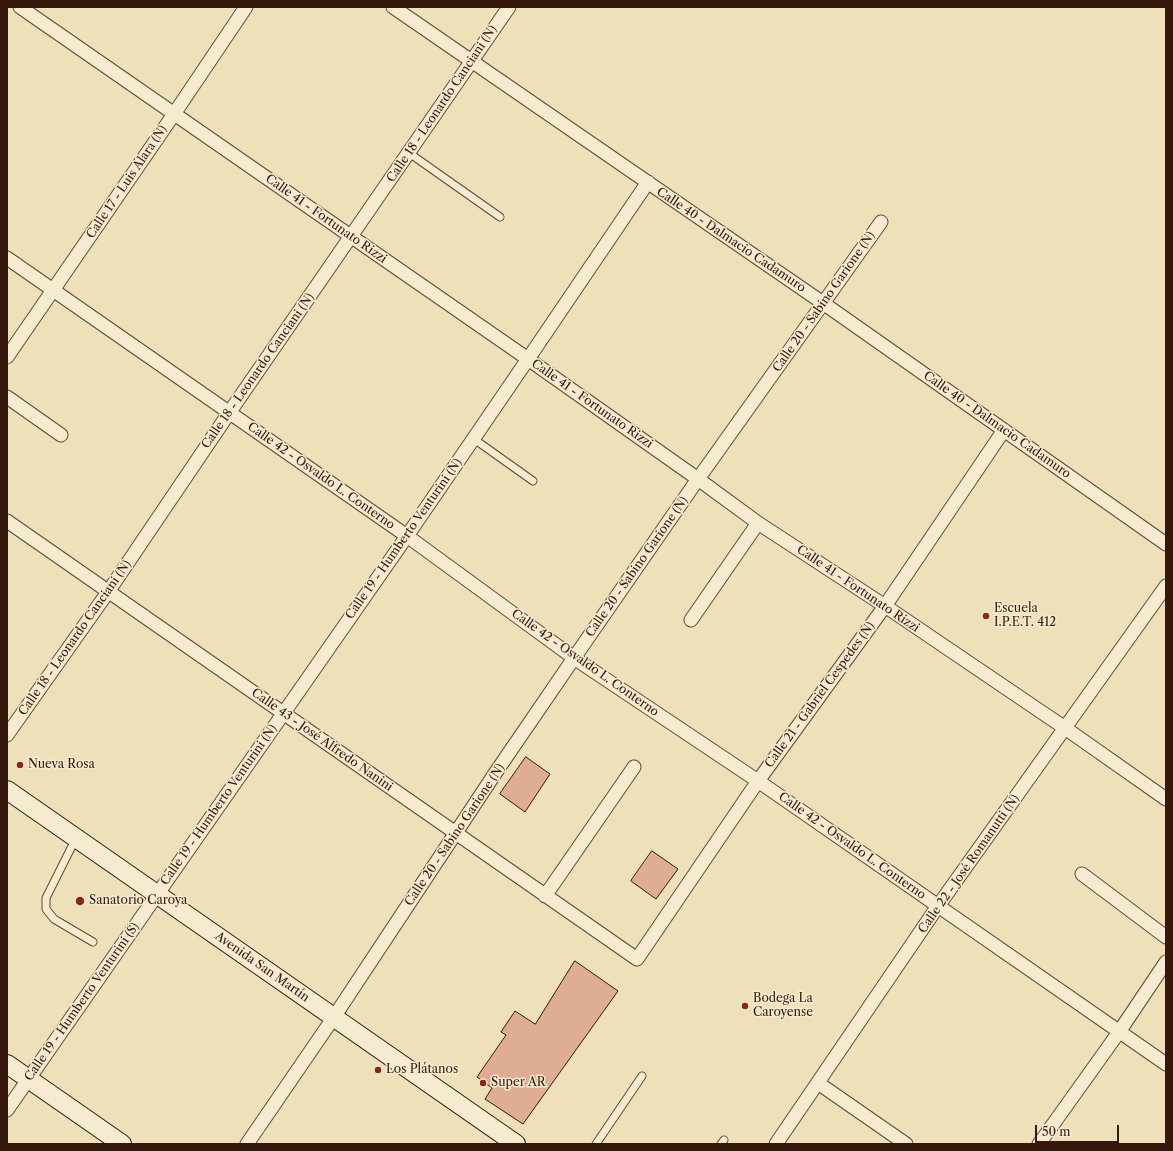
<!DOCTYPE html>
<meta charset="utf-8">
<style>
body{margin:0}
#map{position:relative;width:1173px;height:1151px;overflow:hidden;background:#eee0b8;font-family:"Libre Caslon Text",serif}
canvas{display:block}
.frame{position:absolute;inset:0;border:8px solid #35180b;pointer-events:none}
.scale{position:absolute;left:1035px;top:1125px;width:84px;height:18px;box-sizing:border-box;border:2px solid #35180b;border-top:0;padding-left:5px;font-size:12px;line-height:14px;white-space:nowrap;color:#35180b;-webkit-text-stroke:3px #f4ebd1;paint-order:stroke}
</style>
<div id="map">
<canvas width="1173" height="1151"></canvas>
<div class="frame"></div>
<div class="scale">50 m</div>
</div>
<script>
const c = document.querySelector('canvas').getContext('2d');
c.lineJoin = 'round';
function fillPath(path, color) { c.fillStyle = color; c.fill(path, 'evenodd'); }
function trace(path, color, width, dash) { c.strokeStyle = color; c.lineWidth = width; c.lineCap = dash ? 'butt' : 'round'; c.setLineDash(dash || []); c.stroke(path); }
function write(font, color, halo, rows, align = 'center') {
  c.font = font + ' "Libre Caslon Text",serif'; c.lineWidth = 3; c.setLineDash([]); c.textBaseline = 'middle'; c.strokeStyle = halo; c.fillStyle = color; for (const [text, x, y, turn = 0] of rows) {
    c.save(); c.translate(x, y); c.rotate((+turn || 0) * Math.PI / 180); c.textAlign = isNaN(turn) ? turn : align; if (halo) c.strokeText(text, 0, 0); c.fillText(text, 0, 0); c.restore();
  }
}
const building = new Path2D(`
 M526,757l24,17 -25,38 -25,-18z
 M652,851l26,18 -22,30 -25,-18z
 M575,961l43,30 -95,133 -38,-25 7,-11 -15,-11 29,-42 -5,-3 14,-21 20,13z`);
fillPath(building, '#dfac94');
trace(building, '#35180b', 1);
const lane = new Path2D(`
 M409,153l91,64
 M474,439l59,42
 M76,838l-30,60v11l8,10 39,23
 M596,1144l46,-68
 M721,1144l3,-4`);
const street = new Path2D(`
 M20,7l508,352 170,120 60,44 127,83 180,122 101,71
 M393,7l430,296 343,241
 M7,258l400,278 167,122 184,123 408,283
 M7,357l167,-243 72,-107
 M7,397l54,38
 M7,521l630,438 121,-178 127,-175 119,-176
 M691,620l67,-97
 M7,735l101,-143 121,-179 280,-406
 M1082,874l84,63
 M545,896l89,-129
 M818,1083l88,61
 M7,1110l400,-574 121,-177 120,-177
 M247,1144l87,-127 162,-245 78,-114 124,-179 183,-257
 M776,1144l162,-238 228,-320
 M1039,1144l80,-112 47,-70`);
const secondary = new Path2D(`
 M7,790l509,354
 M7,1064l115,80`);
trace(lane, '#634a36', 9);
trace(street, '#634a36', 15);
trace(secondary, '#35180b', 20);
trace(lane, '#f4ebd1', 7);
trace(street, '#f4ebd1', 13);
trace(secondary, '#f4ebd1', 18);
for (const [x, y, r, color] of [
 [986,616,4,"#8f2418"],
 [20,765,4,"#8f2418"],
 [80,901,5,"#8f2418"],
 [745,1006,4,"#8f2418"],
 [378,1070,4,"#8f2418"],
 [483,1083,4,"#8f2418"]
]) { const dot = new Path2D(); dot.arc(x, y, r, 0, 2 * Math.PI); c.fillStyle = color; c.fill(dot); trace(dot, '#f4ebd1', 1.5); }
write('12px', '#35180b', '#f4ebd1', [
 ["Calle 18 - Leonardo Canciani (N)",442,104,-56],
 ["Calle 17 - Luis Alara (N)",127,182,-56],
 ["Calle 41 - Fortunato Rizzi",326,219,35],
 ["Calle 40 - Dalmacio Cadamuro",731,240,34],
 ["Calle 20 - Sabino Garione (N)",824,302,-55],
 ["Calle 18 - Leonardo Canciani (N)",258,371,-55],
 ["Calle 41 - Fortunato Rizzi",592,404,35],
 ["Calle 40 - Dalmacio Cadamuro",997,425,35],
 ["Calle 42 - Osvaldo L. Conterno",321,476,35],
 ["Calle 19 - Humberto Venturini (N)",404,539,-55],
 ["Calle 20 - Sabino Garione (N)",637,567,-55],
 ["Calle 41 - Fortunato Rizzi",858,589,34],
 ["Calle 18 - Leonardo Canciani (N)",75,638,-55],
 ["Calle 42 - Osvaldo L. Conterno",585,663,35],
 ["Calle 21 - Gabriel Cespedes (N)",820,695,-54],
 ["Calle 43 - José Alfredo Nanini",322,740,35],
 ["Calle 19 - Humberto Venturini (N)",219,805,-55],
 ["Calle 20 - Sabino Garione (N)",455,835,-56],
 ["Calle 42 - Osvaldo L. Conterno",852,846,35],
 ["Calle 22 - José Romanutti (N)",969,864,-55],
 ["Avenida San Martín",262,967,35],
 ["Calle 19 - Humberto Venturini (S)",82,1002,-55]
]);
write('12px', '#35180b', '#f4ebd1', [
 ["Escuela",994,609],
 ["I.P.E.T. 412",994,623],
 ["Nueva Rosa",28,765],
 ["Sanatorio Caroya",89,901],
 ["Bodega La",753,999],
 ["Caroyense",753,1013],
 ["Los Plátanos",386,1070],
 ["Super AR",491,1083]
], 'left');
</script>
